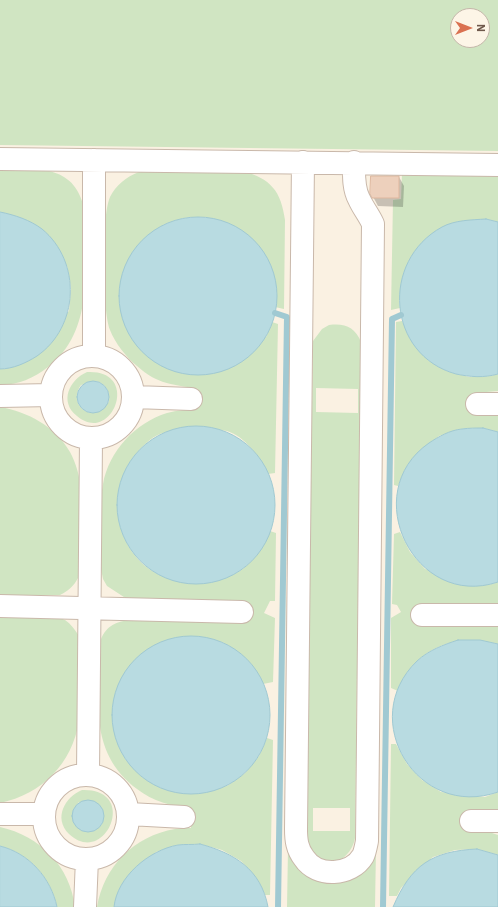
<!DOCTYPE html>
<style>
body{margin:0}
#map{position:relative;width:498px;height:907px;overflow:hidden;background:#faf1e2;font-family:"IBM Plex Sans",sans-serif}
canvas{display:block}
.north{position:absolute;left:450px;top:8px;width:40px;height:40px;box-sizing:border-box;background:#fdf5e7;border:1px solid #c4b6a9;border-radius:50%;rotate:90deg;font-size:11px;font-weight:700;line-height:16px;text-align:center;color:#6f584b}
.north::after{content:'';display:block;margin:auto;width:14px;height:18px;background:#da7151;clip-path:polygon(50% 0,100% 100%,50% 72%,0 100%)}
</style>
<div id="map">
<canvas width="498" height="907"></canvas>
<div class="north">N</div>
</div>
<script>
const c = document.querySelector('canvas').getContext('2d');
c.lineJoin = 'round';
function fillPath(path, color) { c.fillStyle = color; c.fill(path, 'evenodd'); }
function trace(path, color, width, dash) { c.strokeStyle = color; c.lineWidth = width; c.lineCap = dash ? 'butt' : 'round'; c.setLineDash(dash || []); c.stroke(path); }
fillPath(new Path2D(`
 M0,0h498v151l-498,-6zM458,16h24v24h-24z
 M0,167c39,2 77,-3 85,46 0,53 10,118 -37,154 -14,11 -30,18 -48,18v-16h6l63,-58 2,-23 -4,-22 -67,-54z
 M243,171c28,8 38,20 42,49l-1,89 -9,-2 2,-14 -71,-76 -22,1 -21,7 103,112 6,-15 6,2 -3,149 -7,1c-8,-16 -23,-38 -41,-43 -8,-2 -20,1 -28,1 -9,1 -31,-1 -39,2 -10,4 -18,13 -25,21 -31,39 -19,104 30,122 8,3 32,0 42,-1 7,0 18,2 24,-1 18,-5 32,-28 39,-44l6,2 -1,68h-5l-6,12 11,5 -2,64 -10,2c-10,-22 -21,-30 -41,-42l-106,98 10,20 16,17 19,11 66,-2 18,-13 14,-17 8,-18 6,2 -3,155h-5l-9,-17 -15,-17 -19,-11 -22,-6 -23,1 -21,7 -41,52 -1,3h-17c7,-41 37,-71 78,-78 5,-1 11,-1 16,-1v-21c-20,0 -38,-6 -54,-18 -50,-37 -38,-93 -37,-147 5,-15 14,-20 29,-22l118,2v-20h-79l-41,-3 -20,-13 -4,-7 -2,-10c0,-26 -3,-59 2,-85 6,-33 32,-61 64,-71 10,-3 20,-3 30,-4l1,-20c-25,-5 -40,-4 -61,-23 -11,-9 -22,-23 -27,-36 -8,-22 -9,-112 0,-133 6,-12 16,-20 29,-25z
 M402,173l96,1v48l-12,-3 -87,82 1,7 -9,2 2,-110 8,-1z
 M402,321l26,39 19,11 22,6 22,-1 7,-2v17l-23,2 -1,19 24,3v17l-15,-4 -22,1 -22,7 -32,30 -9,20 -4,-1 2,-163z
 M329,325c16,-2 26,2 32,17l-6,496c-3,18 -23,34 -39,18 -4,-3 -7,-9 -10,-13l7,-502 9,-12zM316,388l42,1v24l-42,-1zM313,808h37v23h-37z
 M87,372c55,-3 25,74 -10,44 -18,-14 -8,-36 10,-44zM96,381c10,3 14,10 13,21l-18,11c-14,-3 -18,-17 -10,-28z
 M0,407c28,5 55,19 70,45 6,11 10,25 11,38 1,15 2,77 -3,88 -4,8 -10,13 -18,17h-60z
 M400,532l10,20 15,17 63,16 10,-3v25l-80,-2v20l80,2v17c-44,-11 -82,3 -100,47l-7,-3v-70l10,-6 -4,-7 -5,-1 2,-70z
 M0,615c15,1 53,-1 65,5 6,4 10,10 14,16 0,19 0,39 0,58 0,9 1,19 0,27 -7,43 -37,73 -79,82z
 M391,744h5l11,20 15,16 19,12 44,5 13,-5v17l-12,2 3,21 9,3v20l-21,-6 -22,1 -22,7 -32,31 -4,8h-8z
 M82,790c58,-2 23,78 -13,44 -16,-16 -4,-37 13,-44zM79,802l23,22c-5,5 -10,8 -17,7l-12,-20z
 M0,827c40,9 70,39 75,80h-18c-6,-29 -28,-54 -57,-61z
 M288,849l27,30 61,-30 -1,58h-88z`), '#d0e5c2');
const water = new Path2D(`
 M0,212c15,3 30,8 42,17 40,33 37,98 -5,127 -11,7 -24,13 -37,13z
 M119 296a79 79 0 1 1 158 0a79 79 0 1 1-158 0Z
 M486,219l12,3v152c-14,4 -28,3 -42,0 -69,-19 -76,-113 -14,-147 13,-7 29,-7 44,-8z
 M77 397a16 16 0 1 1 32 0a16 16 0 1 1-32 0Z
 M117 505a79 79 0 1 1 158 0a79 79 0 1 1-158 0Z
 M483,428l15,4v150c-83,28 -141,-89 -69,-139 9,-6 21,-13 33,-14 7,-1 14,-1 21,-1z
 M112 715a79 79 0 1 1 158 0a79 79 0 1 1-158 0Z
 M458,640h22l18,4v148c-80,28 -142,-72 -81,-131 12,-11 26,-16 41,-21z
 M72 816a16 16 0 1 1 32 0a16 16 0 1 1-32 0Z
 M200,844c34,9 61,25 68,63h-154c3,-30 35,-57 64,-62 7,-1 14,0 22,-1z
 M0,846c29,7 51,32 57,61h-57z
 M477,849l21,6v52h-105c18,-42 39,-56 84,-58z`);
fillPath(water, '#b8dbe1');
trace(water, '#a0c9d2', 1);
fillPath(new Path2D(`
 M399,177l5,9 -1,21 -25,-1 -7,-13z`), '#0003');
trace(new Path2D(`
 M275,313l12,4 -9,590
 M383,907l9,-588 9,-4`), '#a0c9d2', 6);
const building = new Path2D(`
 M371,176h28v22h-27l-2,-4z`);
fillPath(building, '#edd0bc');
trace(building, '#deb79e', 1);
const minor = new Path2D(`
 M0,159l498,6
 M303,162l-7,667c0,11 1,20 8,29 13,20 47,18 59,-2 2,-4 3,-10 4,-15l6,-617c-4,-9 -10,-16 -14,-25 -6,-11 -5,-25 -5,-37
 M94,355v-195
 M51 397a41 41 0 1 1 82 0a41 41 0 1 1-82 0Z
 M0,396l51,-1
 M134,397l57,2
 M477,404h21
 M0,606l242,6
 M422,615h76
 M88,774l3,-335
 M44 817a42 42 0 1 1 84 0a42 42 0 1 1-84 0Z
 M0,814h44
 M129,814l55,3
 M471,821h27
 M85,907l2,-48`);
trace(minor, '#c9b8aa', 24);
trace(minor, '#fff', 22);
</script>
